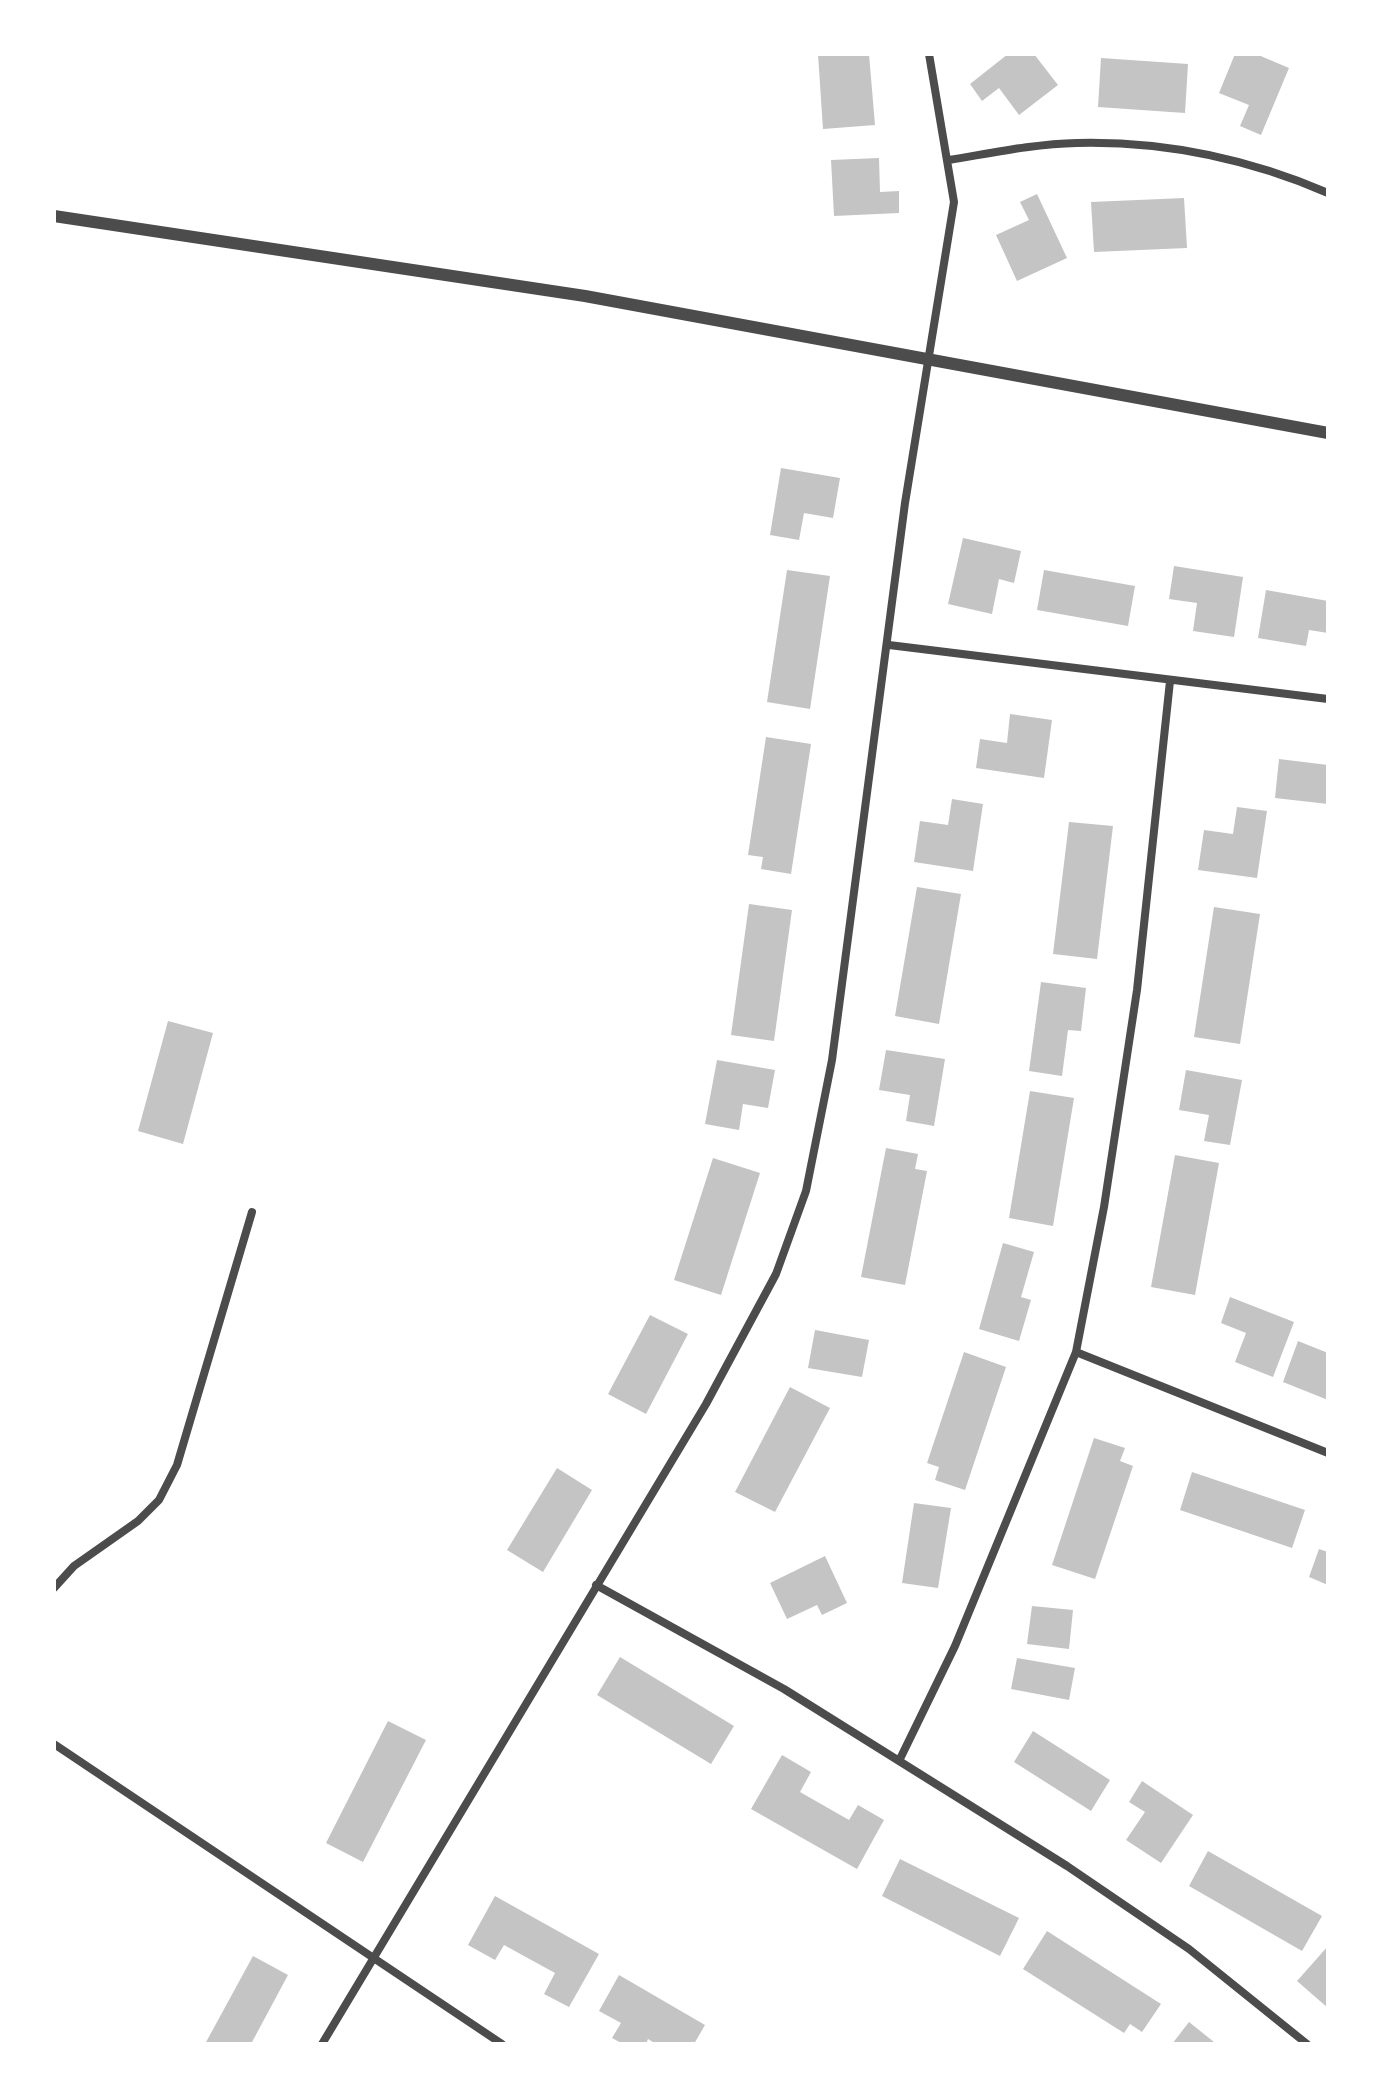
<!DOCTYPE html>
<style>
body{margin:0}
#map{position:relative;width:1382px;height:2098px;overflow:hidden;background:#fff;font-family:Cabin,sans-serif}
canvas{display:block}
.frame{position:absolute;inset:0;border:56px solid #fff;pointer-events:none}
</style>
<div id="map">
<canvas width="1382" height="2098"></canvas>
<div class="frame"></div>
</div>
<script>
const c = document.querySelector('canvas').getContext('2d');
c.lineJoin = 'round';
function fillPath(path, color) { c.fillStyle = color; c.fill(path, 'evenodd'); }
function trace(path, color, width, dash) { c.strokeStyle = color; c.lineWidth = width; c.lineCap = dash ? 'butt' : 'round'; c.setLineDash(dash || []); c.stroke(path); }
fillPath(new Path2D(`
 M818,54h51l6,71 -52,4z
 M1008,54h26l24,31 -39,30 -20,-27 -17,13 -12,-17z
 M1235,54h21l33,14 -28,67 -21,-9 9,-21 -30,-12z
 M1101,58l87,6 -3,49 -87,-6z
 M879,158l1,34 19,-1v22l-65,3 -3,-56z
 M1037,194l30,64 -50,23 -21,-46 33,-15 -9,-18z
 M1184,198l3,50 -93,4 -3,-50z
 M781,468l59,10 -7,40 -29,-5 -5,27 -29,-5z
 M963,538l58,13 -7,32 -15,-4 -7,35 -44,-10z
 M1174,566l69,11 -9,60 -41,-6 4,-28 -28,-4z
 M787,570l43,6 -20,133 -43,-7z
 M1044,570l91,16 -7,40 -91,-16z
 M1266,590l62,11v32l-19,-3 -3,16 -48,-8z
 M1010,714l42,6 -8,58 -68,-10 4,-29 27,4z
 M766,737l45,7 -20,130 -30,-5 2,-12 -15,-2z
 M1279,759l49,6v39l-53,-6z
 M952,799l31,5 -10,67 -59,-9 6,-41 28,4z
 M1237,807l30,4 -10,67 -59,-8 6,-40 29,4z
 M1069,822l44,4 -16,133 -44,-5z
 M917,887l44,7 -22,130 -44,-8z
 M749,904l43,6 -18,131 -43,-6z
 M1214,907l46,7 -20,130 -46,-7z
 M1041,982l45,6 -5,43 -13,-1 -6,46 -33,-5z
 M168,1021l45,12 -30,111 -45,-13z
 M886,1050l59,9 -11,67 -28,-5 4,-26 -31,-5z
 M717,1060l58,10 -7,38 -25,-4 -4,26 -34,-6z
 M1186,1070l56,10 -12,65 -26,-4 5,-26 -30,-5z
 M1030,1091l44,7 -21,128 -44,-8z
 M886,1148l32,6 -3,15 12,2 -22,114 -44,-8z
 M1175,1155l44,8 -24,132 -44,-8z
 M713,1158l47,15 -39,122 -47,-15z
 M1003,1243l31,9 -13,45 10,3 -12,41 -40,-12z
 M1230,1297l64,25 -21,55 -38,-15 11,-29 -25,-10z
 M650,1315l38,19 -42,80 -38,-20z
 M815,1330l54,10 -7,37 -54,-9z
 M1298,1341l30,12v47l-45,-18z
 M964,1352l42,15 -41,123 -30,-10 4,-13 -12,-4z
 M790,1387l40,21 -55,104 -40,-20z
 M1094,1438l31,10 -5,13 13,5 -38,113 -43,-14z
 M557,1468l35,22 -49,82 -36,-22z
 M1192,1472l113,38 -13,38 -112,-38z
 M914,1503l37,5 -13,80 -36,-5z
 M1319,1549l9,3v33l-19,-8z
 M825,1556l22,47 -25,12 -5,-10 -30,14 -17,-36z
 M1032,1606l41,4 -4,39 -42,-5z
 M620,1657l114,69 -23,38 -114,-69z
 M1017,1658l58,10 -6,32 -58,-11z
 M388,1721l38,19 -63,122 -37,-19z
 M1033,1731l77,49 -19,31 -77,-49z
 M782,1755l29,17 -11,20 49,28 9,-15 26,15 -27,49 -106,-60z
 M1142,1781l51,34 -32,48 -35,-23 19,-28 -16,-10z
 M1208,1851l114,65 -20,35 -113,-65z
 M900,1859l119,59 -19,38 -118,-60z
 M495,1896l104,58 -30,53 -25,-13 11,-21 -51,-28 -9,15 -27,-15z
 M1047,1931l114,73 -19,28 -12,-8 -6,9 -101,-64z
 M1328,1946v62l-31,-27z
 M253,1956l35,19 -37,69h-46z
 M619,1975l86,50 -11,19h-38l-8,-5 -2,5h-23l-11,-6 9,-15 -22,-12z
 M1189,2022l25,20 -2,2h-40z`), '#c4c4c4');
trace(new Path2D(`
 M949,160c43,-7 85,-16 128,-17 86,-2 172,16 251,50
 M889,645l439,54
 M1076,1352l252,101
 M596,1585l188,104 283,177 122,83 118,95
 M54,1588l20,-22 64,-45 21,-21 18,-35 75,-253
 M54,1744l448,300
 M899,1761l56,-115 121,-294 28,-145 33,-217 33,-309
 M322,2044l384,-640 70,-130 30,-83 26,-131 73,-557 49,-301 -25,-148`), '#4c4c4c', 8);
trace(new Path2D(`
 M54,216l531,80 743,137`), '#4c4c4c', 12);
</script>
